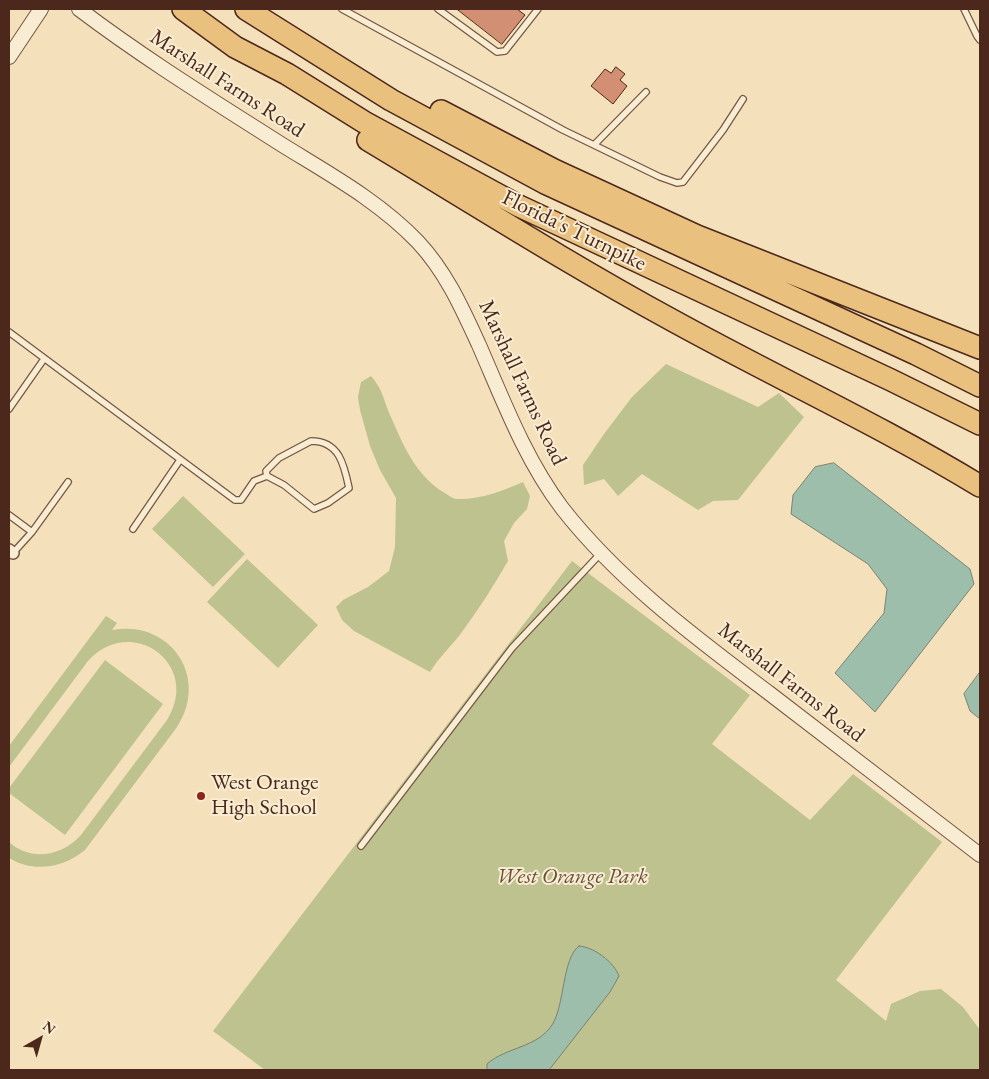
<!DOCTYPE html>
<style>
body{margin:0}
#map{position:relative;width:989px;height:1079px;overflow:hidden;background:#f4e1bb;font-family:"EB Garamond",serif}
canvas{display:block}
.frame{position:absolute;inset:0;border:10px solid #4b281b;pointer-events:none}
.north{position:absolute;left:15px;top:1014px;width:50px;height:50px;-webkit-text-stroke:4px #f8ecd3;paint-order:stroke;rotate:38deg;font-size:14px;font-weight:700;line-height:20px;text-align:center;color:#4b281b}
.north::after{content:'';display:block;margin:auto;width:18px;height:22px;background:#4b281b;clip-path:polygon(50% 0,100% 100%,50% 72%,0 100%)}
</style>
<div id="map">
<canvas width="989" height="1079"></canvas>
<div class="frame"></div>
<div class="north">N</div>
</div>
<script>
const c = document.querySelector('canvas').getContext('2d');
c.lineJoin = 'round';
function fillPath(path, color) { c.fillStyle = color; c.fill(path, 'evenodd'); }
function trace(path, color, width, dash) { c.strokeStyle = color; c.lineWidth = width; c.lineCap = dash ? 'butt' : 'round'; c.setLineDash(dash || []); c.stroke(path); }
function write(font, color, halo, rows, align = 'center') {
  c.font = font + ' "EB Garamond",serif'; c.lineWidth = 4; c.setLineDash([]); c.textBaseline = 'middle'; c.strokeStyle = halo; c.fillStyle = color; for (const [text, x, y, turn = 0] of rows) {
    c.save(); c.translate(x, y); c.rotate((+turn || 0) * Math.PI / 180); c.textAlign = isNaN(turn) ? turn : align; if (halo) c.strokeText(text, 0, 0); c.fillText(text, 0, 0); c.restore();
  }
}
fillPath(new Path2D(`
 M666,364l92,43 21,-14 25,24 -66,83 -25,1 -15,9 -56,-36 -24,22 -14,-17 -20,6 -1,-20 21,-31 28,-37z
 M371,376c13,15 12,24 20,41 12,28 25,58 52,75 4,2 8,6 13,7 24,1 46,-8 67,-17l7,14 -3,13 -13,14 -10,18 4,20c-15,26 -31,51 -49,75 -10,12 -21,23 -29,36l-76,-41 -12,-11 -6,-13 7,-7 25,-13 21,-16 6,-24 1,-49 -16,-28 -10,-24 -10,-36 -2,-13 3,-15z
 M183,496l62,58 -32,33 -61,-58z
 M247,559l71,66 -40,43 -71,-66z
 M572,561l178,134 -38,49 98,76 43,-46 89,68 -106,138 50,41 5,-17 29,-13 21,-2 22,18 17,23v40h-715l-52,-39z
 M106,616l11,7 -5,7c58,-11 98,47 65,97l-92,123c-22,18 -51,23 -76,8v-16c22,20 53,14 72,-7l86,-115c35,-55 -35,-107 -79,-59l-79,106v-21z
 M105,660l58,44 -98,131 -56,-42v-5z`), '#bdc28f');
const water = new Path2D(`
 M834,463l136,106 4,15 -99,128 -40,-39 49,-60 3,-24 -19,-25 -77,-50 2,-19 22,-28z
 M980,672v47l-10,-8 -6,-17z
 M579,946c15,1 35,16 40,30l-9,16 -61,78h-62v-6c19,-17 50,-16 65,-39 13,-20 10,-67 27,-79z`);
fillPath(water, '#9cbeab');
trace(water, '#7c8271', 1);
const building = new Path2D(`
 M457,9h60l8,6 -23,29z
 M616,67l9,7 -5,6 7,6 -14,18 -22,-18 14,-17 6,4z`);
fillPath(building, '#d28f74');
trace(building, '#4b281b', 1);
const service = new Path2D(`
 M342,9l221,121 97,47 17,6 6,-1 40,-52 20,-31
 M438,9l59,43 8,-1 33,-42
 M964,9l13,27 3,4
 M594,145l52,-53
 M9,332l226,168h6l13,-19 13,-5
 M9,409l35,-50
 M311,441c28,0 33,23 38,47l-21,15 -14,6 -30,-24 -17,-9 -1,-5 13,-13z
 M9,515l23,17
 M133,529l47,-69
 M13,553l19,-21 36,-50
 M361,846l151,-198 89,-95`);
const minor = new Path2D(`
 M9,550l4,3`);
const tertiary = new Path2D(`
 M79,9c66,50 136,93 205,137 47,29 96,56 134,96 28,30 44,66 61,103 24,55 46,114 83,163 57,73 133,129 207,185 70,54 141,108 211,162
 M9,57l32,-48`);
const motorway = new Path2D(`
 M183,9l52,38 52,27 77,48 155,84 372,174 89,44
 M246,9l145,91 154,83 371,171 64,32
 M441,111l113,59 143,66 283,112
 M368,140c100,60 199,123 302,179 103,57 210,106 310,167`);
trace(service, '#755643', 8);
trace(minor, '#755643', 14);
trace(tertiary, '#755643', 16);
trace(motorway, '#4b281b', 24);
trace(service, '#f8ecd3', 5.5);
trace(minor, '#f8ecd3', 11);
trace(tertiary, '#f8ecd3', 14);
trace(motorway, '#eac07e', 21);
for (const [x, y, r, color] of [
 [201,796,5,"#8f2418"]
]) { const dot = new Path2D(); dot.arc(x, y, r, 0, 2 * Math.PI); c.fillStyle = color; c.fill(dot); trace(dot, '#f8ecd3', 2); }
write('22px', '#4b281b', '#f8ecd3', [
 ["Marshall Farms Road",227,84,33],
 ["Florida's Turnpike",574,231,26],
 ["Marshall Farms Road",522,383,65],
 ["Marshall Farms Road",791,683,38]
]);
write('22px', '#4b281b', '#f8ecd3', [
 ["West Orange",211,783],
 ["High School",211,808]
], 'left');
write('italic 22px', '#684e38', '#f8ecd3', [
 ["West Orange Park",572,877]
]);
</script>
